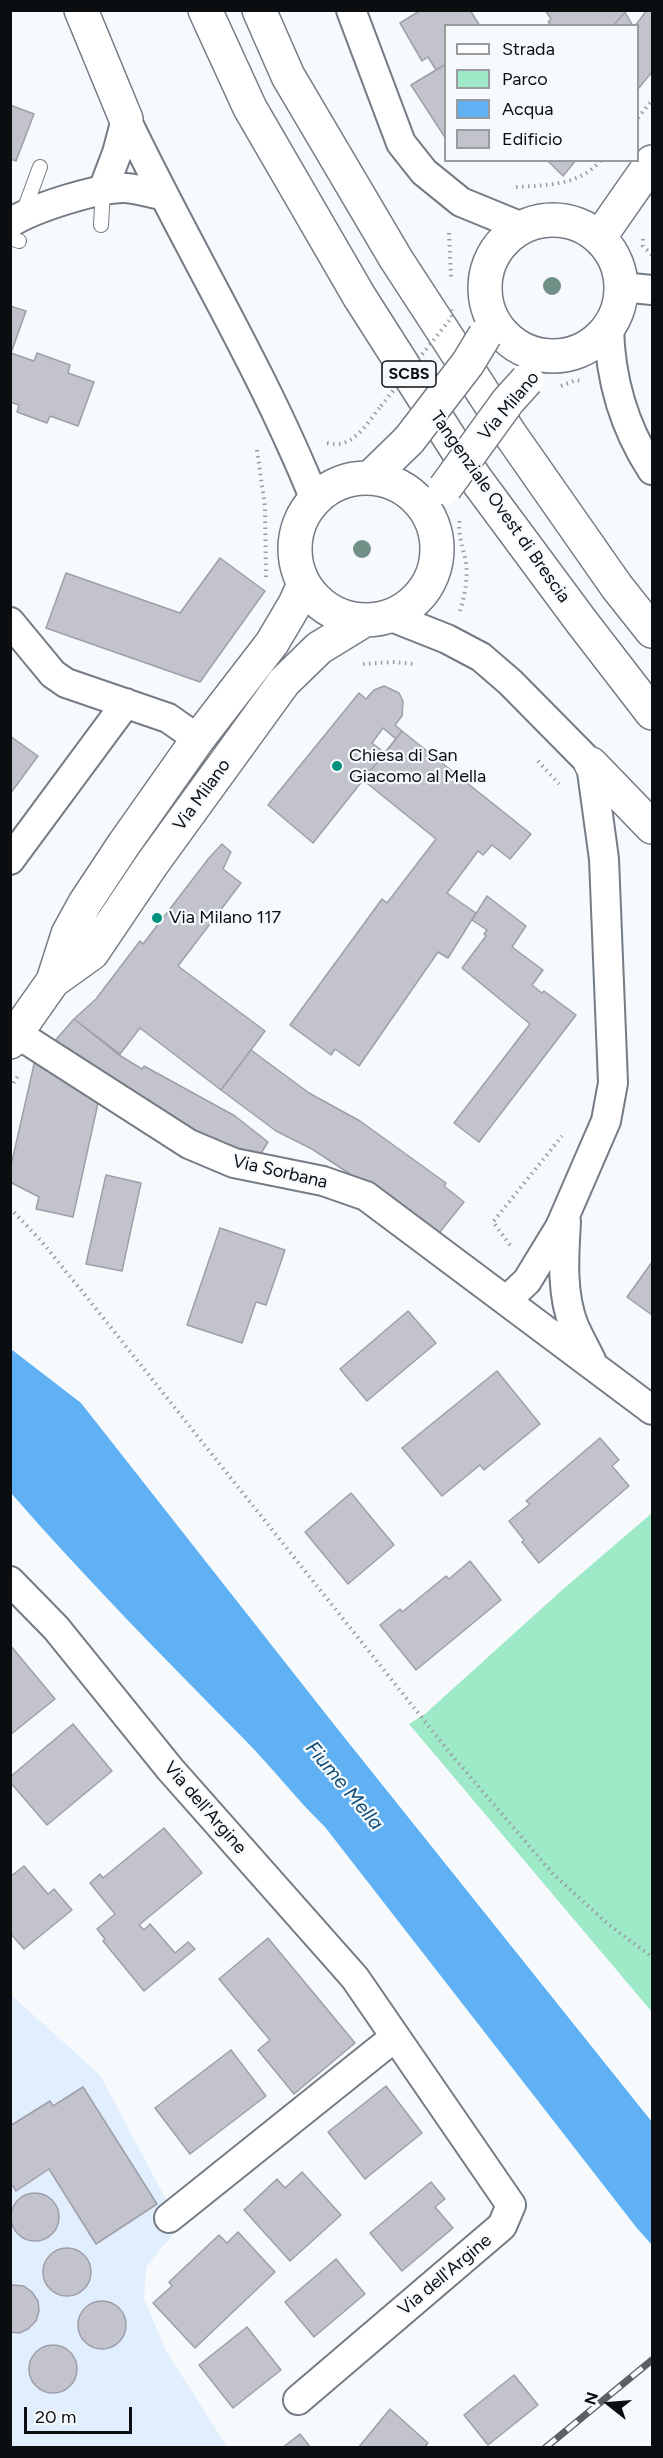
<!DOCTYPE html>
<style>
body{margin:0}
#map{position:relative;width:663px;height:2458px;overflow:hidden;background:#f6fafd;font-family:Figtree,sans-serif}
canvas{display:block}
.frame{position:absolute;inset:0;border:12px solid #0b0e11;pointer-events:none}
.legend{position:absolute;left:444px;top:24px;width:195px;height:138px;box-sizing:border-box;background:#f6fafd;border:2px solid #989c9f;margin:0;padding:8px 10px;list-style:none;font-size:18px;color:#0b0e11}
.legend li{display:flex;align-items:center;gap:12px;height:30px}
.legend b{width:30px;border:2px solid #989c9f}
.north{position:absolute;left:579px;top:2374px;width:60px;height:60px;-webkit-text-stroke:4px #f6fafd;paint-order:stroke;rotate:287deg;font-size:16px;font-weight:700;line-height:24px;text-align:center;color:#0b0e11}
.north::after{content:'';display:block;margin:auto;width:21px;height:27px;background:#0b0e11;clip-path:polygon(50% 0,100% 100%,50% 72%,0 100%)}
.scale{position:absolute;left:24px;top:2407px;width:108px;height:27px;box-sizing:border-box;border:3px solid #0b0e11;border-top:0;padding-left:8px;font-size:18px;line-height:21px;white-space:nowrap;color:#0b0e11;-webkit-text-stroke:4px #f6fafd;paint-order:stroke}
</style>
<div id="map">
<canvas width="663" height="2458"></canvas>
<div class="frame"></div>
<ul class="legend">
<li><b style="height:8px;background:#fff"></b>Strada</li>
<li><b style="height:16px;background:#9ee9c7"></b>Parco</li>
<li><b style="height:16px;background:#60b1f4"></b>Acqua</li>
<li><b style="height:16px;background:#c2c3cd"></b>Edificio</li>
</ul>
<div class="north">N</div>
<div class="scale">20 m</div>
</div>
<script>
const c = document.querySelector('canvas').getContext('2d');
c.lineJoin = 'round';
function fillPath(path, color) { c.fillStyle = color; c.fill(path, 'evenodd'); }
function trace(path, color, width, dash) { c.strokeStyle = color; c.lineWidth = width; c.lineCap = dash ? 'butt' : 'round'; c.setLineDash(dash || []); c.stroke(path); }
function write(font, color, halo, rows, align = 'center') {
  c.font = font + ' Figtree,sans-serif'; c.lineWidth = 4.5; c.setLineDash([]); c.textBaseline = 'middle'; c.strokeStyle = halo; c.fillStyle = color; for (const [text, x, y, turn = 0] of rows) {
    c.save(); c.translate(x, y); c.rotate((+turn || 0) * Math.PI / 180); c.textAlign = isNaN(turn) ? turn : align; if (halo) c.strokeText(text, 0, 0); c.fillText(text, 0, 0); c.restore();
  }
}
fillPath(new Path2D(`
 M10,1994l90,81 80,151 -34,41 -2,32 21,50 62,98h-216z`), '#e1eefd');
fillPath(new Path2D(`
 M652,1513v499l-243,-288 16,-10 136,-123z`), '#9ee9c7');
fillPath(new Path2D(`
 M11,1349l70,54 255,324 316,395v123l-16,-18 -311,-400c-29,-28 -53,-60 -81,-88 -79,-80 -159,-161 -233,-246z`), '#60b1f4');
const building = new Path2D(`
 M421,10h49l10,16h-34v38l-10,6 -8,-13 -6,4 -22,-38z
 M545,10h79l1,2 -12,14h-61l-4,-4 3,-3z
 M647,10h5v62l-14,17v-63h-3z
 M625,12l8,14h-20z
 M446,64v75l-35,-54z
 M10,105l24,9 -18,47 -6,-2z
 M547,160h29l-13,16z
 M10,306l16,5 -15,42 23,8 3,-8 33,12 -2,8 26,9 -16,44 -28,-10 -3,7 -30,-11 2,-7 -9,-3z
 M220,558l45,33 -65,91 -154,-54 20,-55 114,40z
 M384,686l15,7 4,8 -1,15 -7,9 7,6 -89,112 -45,-38 91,-112 7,6 8,-9z
 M383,728l13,11 -11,14 -13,-10z
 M402,731l129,103 -21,25 -18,-14 -9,10 -5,-4 -31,42 29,20 -28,45 -10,-6 -79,114 -24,-17 -4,6 -41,-30 92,-126 5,4 49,-64 -73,-59z
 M10,736l28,20 -28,38z
 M222,844l9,8 -8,17 18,14 -63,83 87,65 -44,59 -81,-62 -20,26 -46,-35 22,-20 44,-58 3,3 66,-86z
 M487,896l39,30 -14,21 31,23 -11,15 10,8 2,-2 32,24 -97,127 -25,-19 76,-99 -68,-56 24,-32 -2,-2 3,-4 -15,-10z
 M74,1019l45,36 23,14 2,-3 91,50 33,26 -13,21 -47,-18 -155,-102z
 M251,1050l58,43 51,28 86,62 -2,3 20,16 -28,35 -36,-30 -88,-58 -36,-18 -55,-41z
 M35,1060l65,34 -27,123 -37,-8 3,-12 -29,-15v-12z
 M106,1175l35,8 -19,88 -36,-7z
 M220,1228l65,22 -19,55 -10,-3 -14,41 -55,-18z
 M652,1262v53l-25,-18z
 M408,1311l28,32 -69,58 -27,-32z
 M497,1371l43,53 -56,46 -4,-5 -38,31 -40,-48z
 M600,1438l19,22 -7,6 17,20 -90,77 -17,-21 2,-2 -15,-19 21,-17 -4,-3z
 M351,1493l43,52 -46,39 -43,-52z
 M470,1561l31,39 -85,70 -36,-45 20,-16 2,3 44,-36 3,3z
 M10,1645l45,54 -45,36z
 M73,1724l39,47 -65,54 -37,-43v-5z
 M164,1828l38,45 -63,52 5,5 6,-6 25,29 13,-11 7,7 -51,42 -41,-50 2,-2 -8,-10 18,-15 -25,-31 10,-9 3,4z
 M24,1866l24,28 6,-5 18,21 -48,39 -14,-16v-56z
 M268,1938l87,105 -61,51 -36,-44 12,-10 -51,-61z
 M231,2050l35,46 -76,58 -35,-46z
 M386,2086l36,47 -57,46 -37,-47z
 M83,2087l74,117 -61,40 -47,-75 -33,22 -3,-5 -3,2v-62l40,-25 3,5z
 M302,2172l39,43 -51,46 -46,-51 33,-31 8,9z
 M431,2182l14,17 -10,8 18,21 -51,43 -32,-38z
 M11 2217a24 24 0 1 1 48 0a24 24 0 1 1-48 0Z
 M238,2232l37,40 -80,76 -42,-45 19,-17 -3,-4 50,-47 8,8z
 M43 2272a24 24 0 1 1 48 0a24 24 0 1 1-48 0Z
 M336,2259l29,35 -51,43 -29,-35z
 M13,2285l11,1 8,6 6,9 1,10 -3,10 -8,8 -9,4 -9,-1v-46z
 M78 2325a24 24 0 1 1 48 0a24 24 0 1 1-48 0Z
 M247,2327l34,43 -48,38 -34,-43z
 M29 2369a24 24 0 1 1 48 0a24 24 0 1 1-48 0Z
 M514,2375l24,30 -50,40 -24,-30z
 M390,2409l38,34 -4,5h-66z
 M300,2434l11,14h-29z`);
fillPath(building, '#c2c3cd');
trace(building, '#9e9fa9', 1.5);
const service = new Path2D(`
 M23,213l17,-46
 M101,225l2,-35
 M10,238l9,3`);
const minor = new Path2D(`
 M351,10l50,133 23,29 37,30 61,25
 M126,119c61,128 136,249 189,381
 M103,190l14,-37 9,-34
 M10,223c23,-15 89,-36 116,-35 12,1 25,5 36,7
 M621,287l31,3
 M609,327c1,51 15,100 43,143
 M389,616l58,23 34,18 29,25 81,82 13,95 9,224 -7,38 -46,106 -33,54 -20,19
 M10,622l43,52 13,9 102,35 30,21
 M10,860l116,-157
 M16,1033l173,111 45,19 89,18 43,15 286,214
 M566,1222c-2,33 -5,72 8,104 5,11 11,22 17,34
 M10,1581l46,47 114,141 185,209 156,227 -9,21 -204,174
 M169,2218l226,-181`);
const secondary = new Path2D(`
 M485 288a68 68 0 1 1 136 0a68 68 0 1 1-136 0Z
 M599,238l53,-76
 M370,478l39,-38
 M295 549a71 71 0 1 1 142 0a71 71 0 1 1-142 0Z
 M53,981l39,-28 60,-89 132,-182 35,-34 44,-27
 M10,1042l43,-61 15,-47 17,-31 39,-59 74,-105 74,-96 23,-39 9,-20`);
const trunk = new Path2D(`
 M81,10l45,109
 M205,10l45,98 109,188 116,182 106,143 71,92
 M259,10l29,66 108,183 114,175 107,153 35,44
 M591,764l61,63`);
trace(service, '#757c84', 16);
trace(minor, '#757c84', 32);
trace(secondary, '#757c84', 36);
trace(trunk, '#757c84', 36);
trace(new Path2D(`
 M638,118l14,-18
 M516,187c31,-2 63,-1 85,-27
 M449,233l2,44
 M643,239v7l9,9
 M561,386l15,-6 6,1
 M327,443c26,7 39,-19 54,-37
 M257,450l8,57 1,72
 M460,611c5,-16 8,-33 6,-49 -3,-16 -9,-28 -6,-44
 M363,664l30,-2 22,2
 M538,761l21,23
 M10,1088l8,-12
 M10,1208l32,34 47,58 361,453 103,121 55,50 44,33
 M510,1245l-17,-23 69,-86`), '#9a9da0', 4, [1.5, 4.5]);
trace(service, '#fff', 14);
trace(minor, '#fff', 28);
trace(secondary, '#fff', 33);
trace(trunk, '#fff', 33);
const rail = new Path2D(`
 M545,2448l107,-88`);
trace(rail, '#5c6063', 7);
trace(rail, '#f6fafd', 4.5, [14]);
const secondaryBridge = new Path2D(`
 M409,440l59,-77 17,-28
 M445,488l63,-87 19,-21`);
trace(secondaryBridge, '#757c84', 36, []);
trace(new Path2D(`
 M381,406l71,-89 -1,-8`), '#9a9da0', 4, [1.5, 4.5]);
trace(secondaryBridge, '#fff', 33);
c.fillStyle = '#708f87';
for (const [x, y] of [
 [552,286],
 [362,549]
]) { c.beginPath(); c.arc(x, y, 9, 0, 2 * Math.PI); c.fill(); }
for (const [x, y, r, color] of [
 [337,766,6,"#00927f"],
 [157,918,6,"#00927f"]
]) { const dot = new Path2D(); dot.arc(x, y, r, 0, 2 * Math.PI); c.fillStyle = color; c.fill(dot); trace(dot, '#f6fafd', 2); }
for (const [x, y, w] of [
 [409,374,54]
]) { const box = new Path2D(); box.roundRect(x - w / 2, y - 13, w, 26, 4.5); c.fillStyle = '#f6fafd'; c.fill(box); trace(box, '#0b0e11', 1.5); }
write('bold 16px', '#0b0e11', null, [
 ["SCBS",409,374]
]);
write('18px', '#0b0e11', '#f6fafd', [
 ["Via Milano",509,406,-50],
 ["Tangenziale Ovest di Brescia",500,507,55],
 ["Via Milano",202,795,-54],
 ["Via Sorbana",280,1172,13],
 ["Via dell'Argine",205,1808,49],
 ["Via dell'Argine",445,2275,-40]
]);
write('18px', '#0b0e11', '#f6fafd', [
 ["Chiesa di San",349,756],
 ["Giacomo al Mella",349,777],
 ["Via Milano 117",169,918]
], 'left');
write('italic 20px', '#104d78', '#f6fafd', [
 ["Fiume Mella",344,1786,50]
]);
</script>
